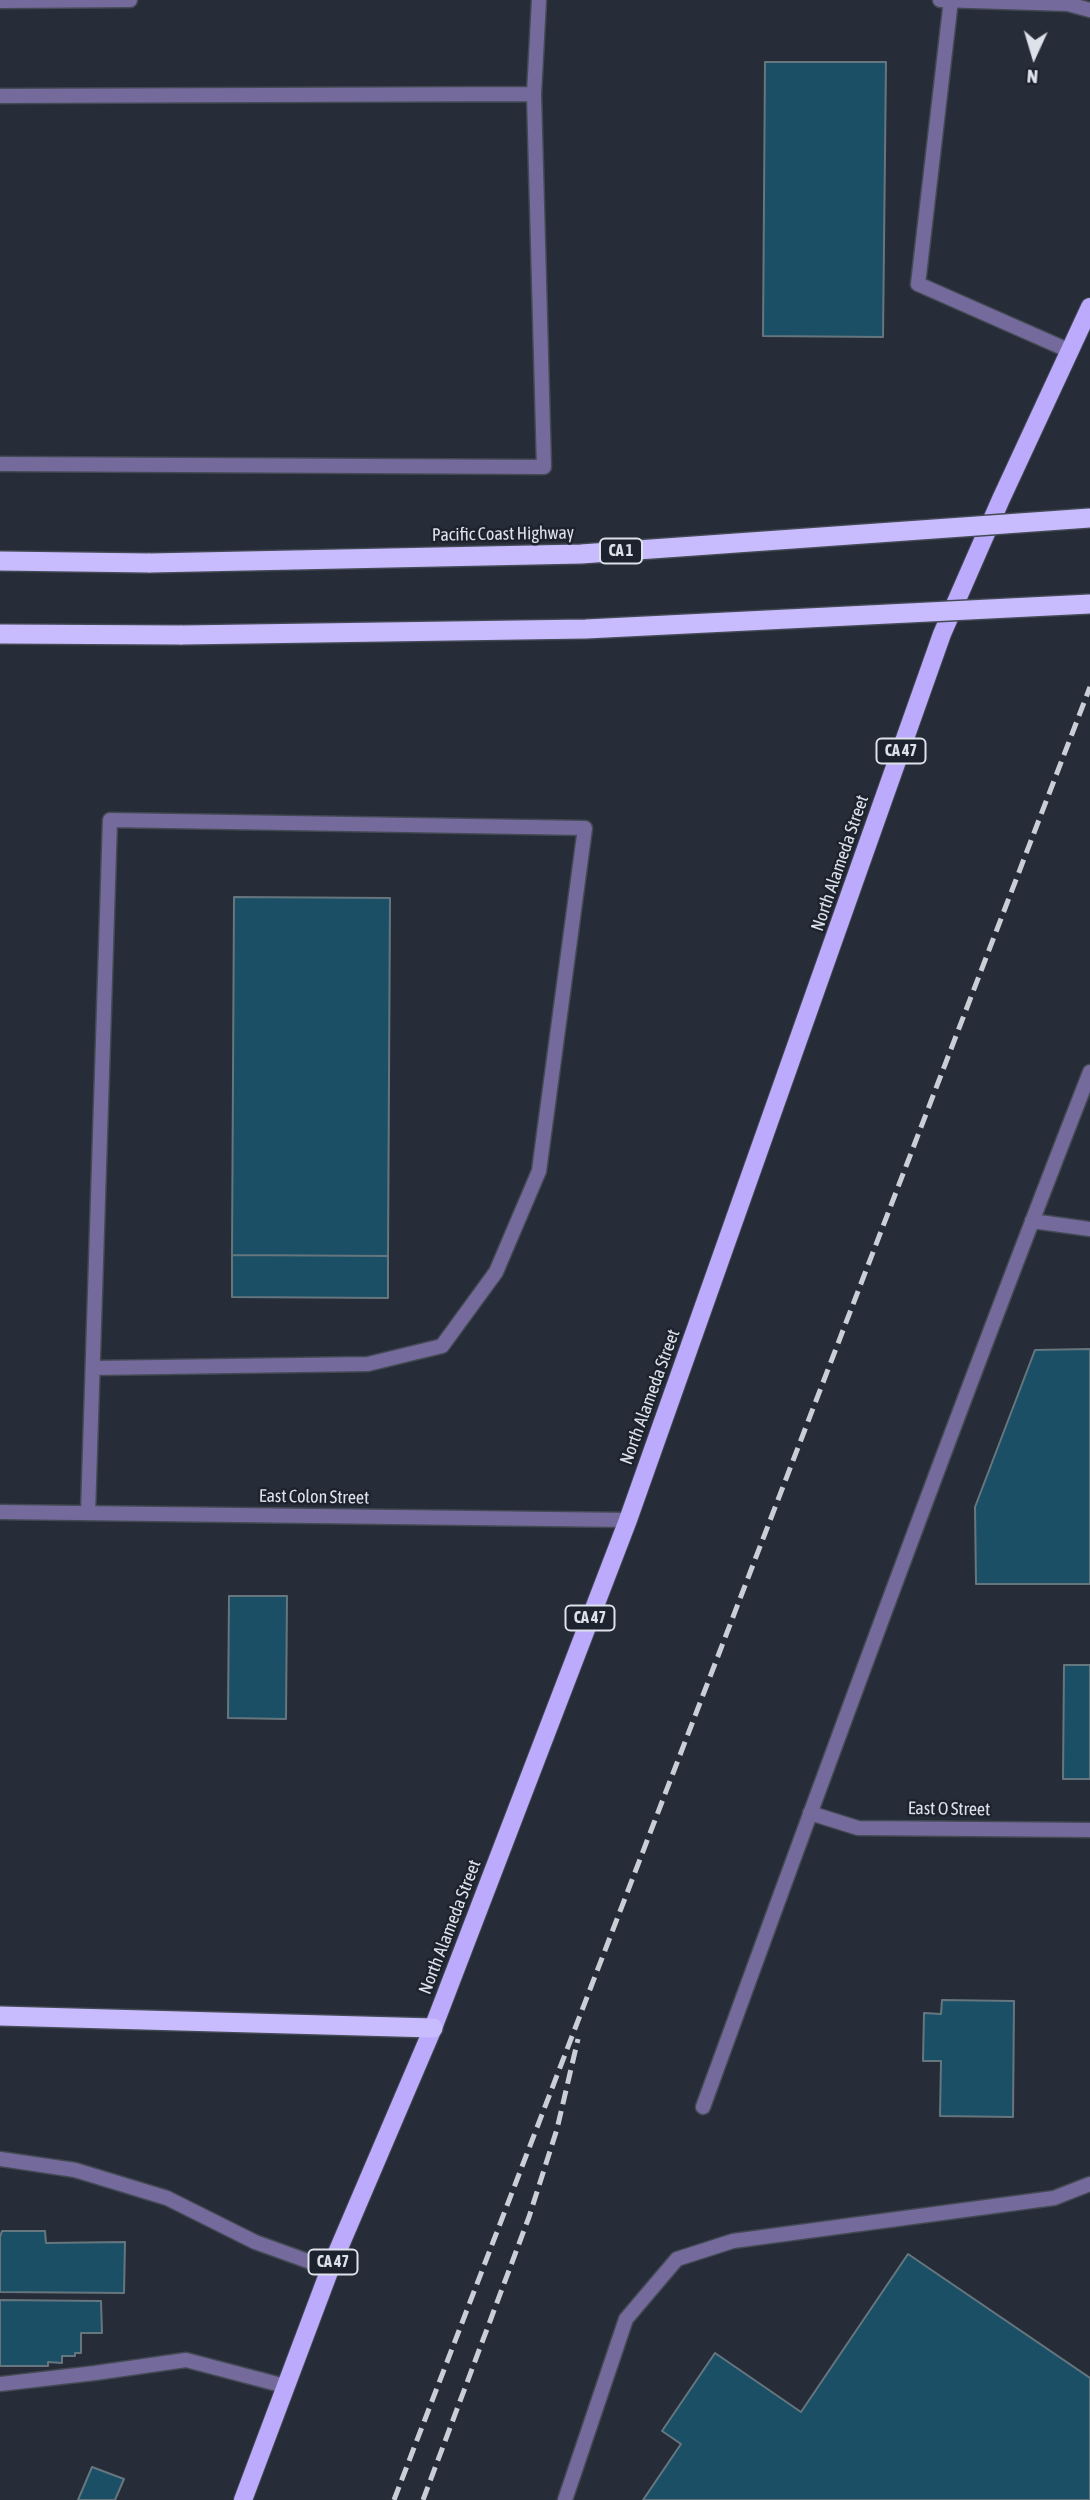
<!DOCTYPE html>
<style>
body{margin:0}
#map{position:relative;width:1090px;height:2500px;overflow:hidden;background:#262d38;font-family:"Asap Condensed",sans-serif}
canvas{display:block}
.north{position:absolute;left:999px;top:21px;width:70px;height:70px;-webkit-text-stroke:5px #1d232e;paint-order:stroke;rotate:184deg;font-size:19px;font-weight:700;line-height:28px;text-align:center;color:#dde1e9}
.north::after{content:'';display:block;margin:auto;width:24px;height:32px;background:#dde1e9;clip-path:polygon(50% 0,100% 100%,50% 72%,0 100%)}
</style>
<div id="map">
<canvas width="1090" height="2500"></canvas>
<div class="north">N</div>
</div>
<script>
const c = document.querySelector('canvas').getContext('2d');
c.lineJoin = 'round';
function fillPath(path, color) { c.fillStyle = color; c.fill(path, 'evenodd'); }
function trace(path, color, width, dash) { c.strokeStyle = color; c.lineWidth = width; c.lineCap = dash ? 'butt' : 'round'; c.setLineDash(dash || []); c.stroke(path); }
function write(font, color, halo, rows, align = 'center') {
  c.font = font + ' "Asap Condensed",sans-serif'; c.lineWidth = 5; c.setLineDash([]); c.textBaseline = 'middle'; c.strokeStyle = halo; c.fillStyle = color; for (const [text, x, y, turn = 0] of rows) {
    c.save(); c.translate(x, y); c.rotate((+turn || 0) * Math.PI / 180); c.textAlign = isNaN(turn) ? turn : align; if (halo) c.strokeText(text, 0, 0); c.fillText(text, 0, 0); c.restore();
  }
}
const building = new Path2D(`
 M765,62h121l-3,275 -120,-1z
 M234,897l156,1 -2,358 -156,-1z
 M232,1255l156,1v42l-156,-1z
 M1090,1349v235h-114l-1,-77 60,-157z
 M229,1596h58l-1,123 -58,-1z
 M1064,1665h26v114h-27z
 M942,2000l72,1 -1,116 -73,-1 1,-55h-18l1,-48 17,1z
 M2,2231h43l1,12 79,-1 -1,51 -124,-1v-55z
 M908,2254l182,124v122h-447l38,-56 -19,-13 53,-78 86,59z
 M0,2300l101,1 1,32h-21v20h-6v3h-13v7l-14,-1v4h-48z
 M92,2467l32,12 -9,21h-37z`);
fillPath(building, '#1b4f66');
trace(building, '#66767f', 2);
const service = new Path2D(`
 M951,0l-33,284 152,67
 M0,96l534,-2
 M0,464l544,3 -10,-373 5,-94
 M88,1513l22,-693 475,8 -46,343 -43,101 -54,74 -74,18 -275,4
 M0,2159l75,11 92,28 88,44 75,27
 M0,2384l95,-11 91,-13 99,26
 M565,2500l61,-181 51,-60 56,-18 321,-43 36,-14`);
const minor = new Path2D(`
 M940,0l128,4 22,6
 M0,1l130,-1
 M1032,1221l58,8
 M0,1512l628,8
 M810,1813l48,15 232,2
 M703,2107c126,-346 253,-692 387,-1035`);
const primary = new Path2D(`
 M243,2500l87,-231 103,-241 195,-508 314,-886 59,-135 89,-192`);
const trunk = new Path2D(`
 M0,561l150,2
 M0,634l182,1
 M0,2016l433,12`);
trace(service, '#434a54', 17);
trace(minor, '#434a54', 17);
trace(primary, '#434a54', 20);
trace(trunk, '#434a54', 22);
trace(service, '#756a9c', 14);
trace(minor, '#756a9c', 14);
trace(primary, '#bcabfd', 18);
trace(trunk, '#c9bcfe', 19);
trace(new Path2D(`
 M394,2500l696,-1813
 M423,2500l106,-283 28,-88 21,-90`), '#caced7', 5, [14, 7]);
const trunkBridge = new Path2D(`
 M150,563l431,-9 509,-36
 M182,635l404,-6 504,-25`);
trace(trunkBridge, '#434a54', 22, []);
trace(trunkBridge, '#c9bcfe', 19);
for (const [x, y, w] of [
 [621,551,42],
 [901,751,49],
 [590,1618,49],
 [333,2262,49]
]) { const box = new Path2D(); box.roundRect(x - w / 2, y - 12.5, w, 25, 5); c.fillStyle = '#1d232e'; c.fill(box); trace(box, '#dde1e9', 2); }
write('bold 16px', '#dde1e9', null, [
 ["CA 1",621,551],
 ["CA 47",901,751],
 ["CA 47",590,1618],
 ["CA 47",333,2262]
]);
write('18px', '#dde1e9', '#1d232e', [
 ["Pacific Coast Highway",503,534,-1],
 ["North Alameda Street",840,863,-71],
 ["North Alameda Street",650,1397,-70],
 ["East Colon Street",314,1497,1],
 ["East O Street",949,1809,1],
 ["North Alameda Street",450,1927,-69]
]);
</script>
